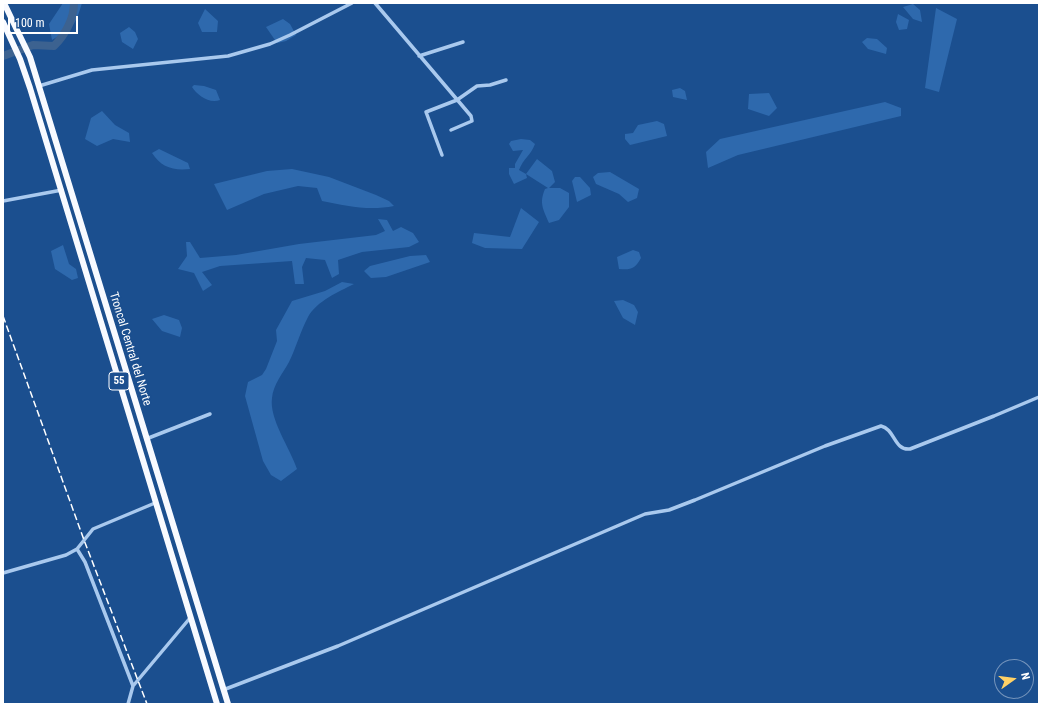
<!DOCTYPE html>
<style>
body{margin:0}
#map{position:relative;width:1042px;height:707px;overflow:hidden;background:#1b4f8f;font-family:"Roboto Condensed",sans-serif}
canvas{display:block}
.frame{position:absolute;inset:0;border:4px solid #fff;pointer-events:none}
.north{position:absolute;left:994px;top:659px;width:40px;height:40px;box-sizing:border-box;background:#1b4f8f;border:1px solid #7695bc;border-radius:50%;rotate:76deg;font-size:11px;font-weight:700;line-height:16px;text-align:center;color:#fff}
.north::after{content:'';display:block;margin:auto;width:14px;height:18px;background:#ffd166;clip-path:polygon(50% 0,100% 100%,50% 72%,0 100%)}
.scale{position:absolute;left:8px;top:16px;width:70px;height:18px;box-sizing:border-box;border:2px solid #fff;border-top:0;padding-left:5px;font-size:12px;line-height:14px;white-space:nowrap;color:#fff;-webkit-text-stroke:3px #1b4f8f;paint-order:stroke}
</style>
<div id="map">
<canvas width="1042" height="707"></canvas>
<div class="frame"></div>
<div class="north">N</div>
<div class="scale">100 m</div>
</div>
<script>
const c = document.querySelector('canvas').getContext('2d');
c.lineJoin = 'round';
function fillPath(path, color) { c.fillStyle = color; c.fill(path, 'evenodd'); }
function trace(path, color, width, dash) { c.strokeStyle = color; c.lineWidth = width; c.lineCap = dash ? 'butt' : 'round'; c.setLineDash(dash || []); c.stroke(path); }
function write(font, color, halo, rows, align = 'center') {
  c.font = font + ' "Roboto Condensed",sans-serif'; c.lineWidth = 3; c.setLineDash([]); c.textBaseline = 'middle'; c.strokeStyle = halo; c.fillStyle = color; for (const [text, x, y, turn = 0] of rows) {
    c.save(); c.translate(x, y); c.rotate((+turn || 0) * Math.PI / 180); c.textAlign = isNaN(turn) ? turn : align; if (halo) c.strokeText(text, 0, 0); c.fillText(text, 0, 0); c.restore();
  }
}
fillPath(new Path2D(`
 M63,3h19c-7,23 -9,25 -30,37l-3,-16z
 M913,4l7,6 2,12 -9,-3 -10,-12z
 M936,8l21,11 -18,73 -14,-4z
 M205,9l13,12 -1,11h-15l-4,-9z
 M898,14l11,6 -2,9 -8,1 -3,-8z
 M283,19l7,5 6,11 -10,6 -9,2 -11,-16z
 M129,27l6,5 3,7 -5,10 -11,-7 -2,-9z
 M867,38l10,1 10,9 -1,6 -18,-5 -6,-7z
 M194,85l10,1 12,4 4,10c-11,4 -23,-5 -28,-13z
 M680,88l5,3 2,9 -14,-3 -1,-7z
 M769,93l8,15 -8,8 -21,-7 1,-15z
 M885,102l16,6v8l-163,39 -30,13 -2,-16 14,-13z
 M102,111l13,14 14,8 1,9 -17,-3 -16,7 -12,-7 6,-21z
 M657,121l7,3 3,12 -37,9 -5,-6v-5l8,-1 5,-8z
 M521,139l9,1 5,4c-4,11 -12,15 -16,26l7,4 11,-15 15,12 3,11 -6,6h11l9,5v14l-10,13 -10,3c-6,-14 -10,-20 -4,-34l3,-1 -22,-14 1,4 -13,6 -5,-10v-6h6v-4l8,-14 -10,1 -4,-7 2,-3z
 M159,149l29,14 2,6c-17,2 -29,-2 -38,-16z
 M292,169l37,8 47,18 13,6 5,5c-25,5 -48,0 -72,-5l-5,-13 -19,-2 -34,8 -37,16 -13,-26 53,-13z
 M610,172l29,17 -2,9 -9,4 -9,-8 -23,-10 -3,-7 5,-4z
 M575,177h5l10,11 1,7 -14,7 -5,-21z
 M521,208l18,14 -17,27 -37,-1 -13,-5 2,-10 36,4z
 M378,219l9,1 6,11 8,-4 12,6 6,9 -10,5 -47,5 -24,8 1,14 -7,4 -7,-18 -19,-2 -4,9 2,17h-9l-3,-23 -72,5 -18,6 10,13 -9,6 -9,-18 -16,-4 9,-13 -1,-14h4l10,16 36,-3 63,-11 77,-9 9,-4z
 M63,245l6,19 7,5 2,9 -6,2 -17,-11 -4,-18z
 M633,250l6,2 2,6c-6,11 -10,12 -22,11l-2,-12z
 M426,255l4,7 -44,15 -15,1 -7,-7 6,-5 40,-10z
 M342,282l12,2c-16,8 -37,17 -46,33 -8,15 -12,31 -19,45 -6,11 -16,23 -17,36 -3,21 18,50 25,71l-16,12 -10,-6 -8,-14 -18,-65 3,-14 14,-7 4,-6 11,-28 -1,-11 16,-29 33,-10z
 M623,300l11,5 4,7 -3,13 -12,-7 -9,-17z
 M164,315l15,5 3,8 -2,9 -18,-6 -10,-12z`), '#2e69ad');
trace(new Path2D(`
 M3,56l30,-11 21,1c11,-11 20,-27 20,-43`), '#3c6290', 8);
trace(new Path2D(`
 M375,3l96,113 1,5 -21,9
 M419,56l44,-14
 M39,86l53,-16 136,-14 42,-12 20,-9 62,-32
 M442,155l-16,-43 31,-12 20,-14 13,-1 16,-5
 M3,201l59,-11
 M146,439l64,-25
 M77,549l8,13 48,124
 M3,573l63,-18 11,-6 16,-20 62,-26
 M223,690l115,-44 307,-132 24,-4 26,-10 130,-54 56,-20c14,3 13,25 29,23l84,-33 45,-19
 M128,704l5,-18 57,-68`), '#a9c9ee', 3.5);
trace(new Path2D(`
 M4,3l26,54 198,647
 M3,22l17,37 10,29 187,616`), '#f8faff', 6);
trace(new Path2D(`
 M3,316l81,224 63,164`), '#fff', 1.5, [7, 3]);
for (const [x, y, w] of [
 [119,381,20]
]) { const box = new Path2D(); box.roundRect(x - w / 2, y - 9, w, 18, 3); c.fillStyle = '#1b4f8f'; c.fill(box); trace(box, '#fff', 1); }
write('bold 11px', '#fff', null, [
 ["55",119,381]
]);
write('12px', '#fff', '#1b4f8f', [
 ["Troncal Central del Norte",130,349,73]
]);
</script>
